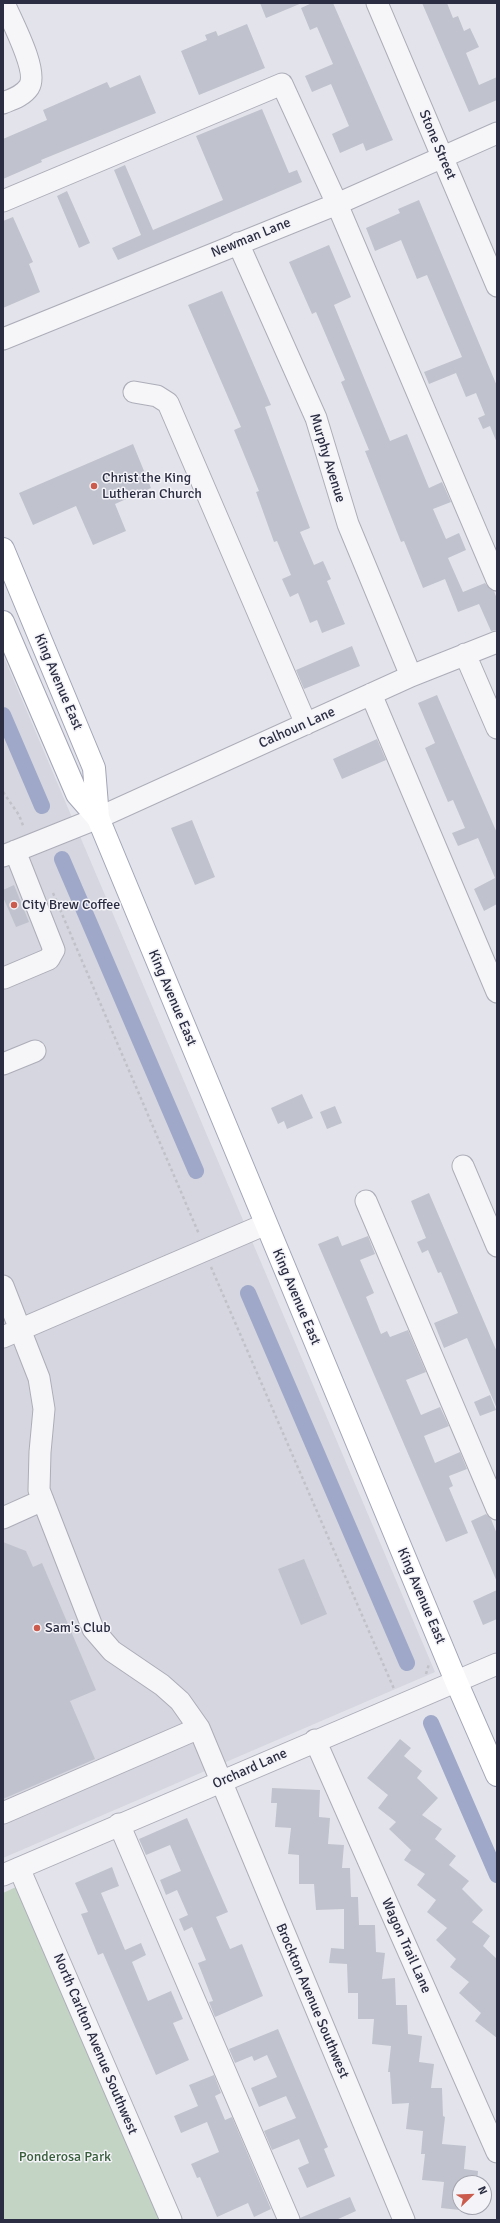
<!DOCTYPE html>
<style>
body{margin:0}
#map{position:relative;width:500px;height:2223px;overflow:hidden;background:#e3e4eb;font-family:Signika,sans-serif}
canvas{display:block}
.frame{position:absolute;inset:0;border:4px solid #2b2d42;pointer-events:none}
.north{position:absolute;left:452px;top:2175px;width:40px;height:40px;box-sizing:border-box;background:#f3f3f8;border:1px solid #a3a4af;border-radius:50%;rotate:67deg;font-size:11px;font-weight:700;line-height:16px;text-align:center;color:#2b2d42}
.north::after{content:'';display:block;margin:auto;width:14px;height:18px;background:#cb5b4c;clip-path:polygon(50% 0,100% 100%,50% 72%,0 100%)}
</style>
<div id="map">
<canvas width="500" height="2223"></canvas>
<div class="frame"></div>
<div class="north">N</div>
</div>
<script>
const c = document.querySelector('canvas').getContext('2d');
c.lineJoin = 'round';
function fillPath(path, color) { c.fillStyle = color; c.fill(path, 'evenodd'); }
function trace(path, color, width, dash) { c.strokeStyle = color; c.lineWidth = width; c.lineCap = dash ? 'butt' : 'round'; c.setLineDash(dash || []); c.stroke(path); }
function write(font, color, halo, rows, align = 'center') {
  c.font = font + ' Signika,sans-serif'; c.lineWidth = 3; c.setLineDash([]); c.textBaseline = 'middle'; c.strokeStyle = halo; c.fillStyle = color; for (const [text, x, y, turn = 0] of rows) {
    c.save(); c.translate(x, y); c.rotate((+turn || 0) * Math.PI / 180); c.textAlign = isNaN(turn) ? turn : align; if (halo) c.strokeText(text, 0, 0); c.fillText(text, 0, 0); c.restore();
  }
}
fillPath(new Path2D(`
 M3,655l432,1017 -432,186z`), '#d5d6df');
fillPath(new Path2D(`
 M16,1887l144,333h-157v-327z`), '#c4d4c4');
trace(new Path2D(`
 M3,715l39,91
 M62,859l134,312
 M248,1293l159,370
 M431,1723l66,152`), '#9fa8c9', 16);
fillPath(new Path2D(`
 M260,3h42l-36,15z
 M312,3h21l60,137 -27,11 -3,-8 -23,10 -8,-19 17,-8 -18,-42 -19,8 -7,-16 28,-12 -16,-37 -7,3 -9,-22z
 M422,3h25l6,15 5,-2 6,15 6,-3 9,19 -13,6 13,32 18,-8v23l-28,12z
 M247,24l18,44 -66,27 -18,-44 26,-11 -2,-5 11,-4 2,5z
 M140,75l16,38 -115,47 1,2 -39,17v-40l44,-19 -4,-10 64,-28 3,6z
 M262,109l27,64 8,-3 5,12 -184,78 -6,-12 29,-13 -27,-65 11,-5 28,65 70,-30 -27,-64z
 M67,191l23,52 -11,5 -22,-52z
 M419,200l78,186v57l-7,-17 -7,3 -5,-11 7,-3 -9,-22 -10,4 -10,-24 -27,11 -5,-12 38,-15 -35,-82 -10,4 -16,-39 -26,11 -9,-23 34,-15 -2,-4z
 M13,217l20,45 -4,2 11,28 -37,16v-87z
 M329,245l22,52 -17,8 56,136 17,-7 22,54 13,-6 9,20 -18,7 13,30 13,-6 7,17 -18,8 15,34 22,-9 5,6 4,2 3,8v31l-6,1 -12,-27 -21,8 -13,-33 -22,9 -19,-47 -3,1 -36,-91 4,-1 -28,-68 4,-2 -29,-68 -4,2 -23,-52z
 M222,291l49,114 -6,2 45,121 -10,4 14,33 9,-4 8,18 -4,2 18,43 -23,9 -5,-13 -7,3 -12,-30 -8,4 -8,-18 9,-4 -14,-34 -3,1 -18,-50 3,-1 -25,-61 7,-3 -53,-122z
 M133,444l18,44 -36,16 11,27 -33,14 -17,-39 -43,19 -14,-32z
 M352,646l8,20 -56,23 -8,-19z
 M437,695l60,138v71l-13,7 -10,-22 21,-11 -17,-40 -20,8 -6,-13 13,-5 -12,-28 -5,2 -23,-54 10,-5 -17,-40z
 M377,739l9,21 -44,19 -9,-20z
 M192,820l23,57 -20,8 -24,-57z
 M14,885l15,37 -13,5 -13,-30v-7z
 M302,1094l11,24 -26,11 -3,-8 -6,3 -7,-16z
 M335,1106l7,17 -15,6 -7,-17z
 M429,1193l68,159v57l-30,-71 -23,10 -10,-25 24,-10 -17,-41 -3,1 -10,-23 -6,3 -5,-11 9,-4 -15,-37z
 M338,1236l4,10 26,-10 7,18 -15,6 14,33 -8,4 15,37 6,-3 3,6 18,-7 18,42 -20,8 15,35 19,-8 9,19 -25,10 11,27 25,-11 7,17 -18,7 4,10 -4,2 19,45 -22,9 -128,-298z
 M490,1395l6,15 -16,6 -6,-14z
 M486,1514l5,5 6,15v48l-26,-61z
 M3,1542l23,9 7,16 9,-4 54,127 -26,11 25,58 -92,40z
 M304,1559l23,55 -26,11 -23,-56z
 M497,1590v29l-14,6 -10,-24z
 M400,1739l11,9 -7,8 18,15 -5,7 21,20 -16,17 20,14 -7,10 21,17 -7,9 20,16 -7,8 21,21 -11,12 18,14 -7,10 14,13v79l-22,-17 6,-8 -22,-20 10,-11 -19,-15 6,-8 -20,-19 11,-12 -20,-16 9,-12 -19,-15 8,-11 -21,-14 7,-10 -22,-21 7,-7 -18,-14 10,-13 -21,-17z
 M272,1788l48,2 -1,27 11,1 -2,26 16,1 -2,23h8l1,29h7l1,28h16l1,27 9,1 -3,26 13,-1 1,27h11l1,29 14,2 -3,26 15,2 -3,24h11l1,28 2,1 -3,27 24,2 -2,23 14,2 -1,12h-17v27l-19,-2 3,-26 -22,-2 3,-26h-4l2,-23 -17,-2 3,-26 -17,1 -2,-32h-2l3,-26 -19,-2 2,-25h-16v-26h-10l-1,-29 -18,-1 2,-15 13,1v-40l-28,1 -2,-26h-15v-29l-11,-1 3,-26 -16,-1 2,-24h-6z
 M187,1818l41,94 -12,5 14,32 12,-5 21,52 -48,21 -6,-15 4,-1 -15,-38 8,-3 -14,-33 -8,4 -5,-12 9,-4 -11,-25 -11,5 -6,-15 21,-9 -11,-26 -24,10 -7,-16z
 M112,1867l7,19 -18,7 24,57 16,-7 5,12 -14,7 16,39 23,-10 12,28 -10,4 16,37 -33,15 -53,-122 -5,2 -17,-41 7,-2 -13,-29z
 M278,2029l50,118 -4,2 11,27 -28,12 -9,-20 11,-5 -10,-24 -27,11 -8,-19 32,-13 -10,-22 -27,11 -8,-19 26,-11 -10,-22 -13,6 -2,-5 -17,7 -6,-14z
 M214,2075l7,18 -6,3 10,24 7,-3 39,92 -17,8 -6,-14 -31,14 -17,-40 -3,1 -6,-14 28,-12 -12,-30 -26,11 -7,-17 24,-10 -9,-21z
 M350,2197l6,14 -20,9h-35l-1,-2z`), '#c0c2cd');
const minor = new Path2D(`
 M377,3l120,283
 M3,103c10,-4 20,-7 26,-16 10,-16 -18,-67 -25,-84
 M3,201l279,-117 55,120 160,376
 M238,243l78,175 32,106 63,152
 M3,339l334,-135 160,-71
 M134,392l23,4 11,7 138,321
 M465,654l32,74
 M371,694l126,298
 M3,856l95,-38 313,-142 86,-34
 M4,978l45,-19 5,-9 -39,-99
 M3,1064l32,-13
 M463,1166l34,80
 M366,1201l131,308
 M3,1286l36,92 5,31 -4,43 -1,38 54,139 19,22 50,34 18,16 19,27 205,492
 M3,1337l263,-113
 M3,1518l40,-18
 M315,1740l182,412
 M3,1813l196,-85
 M119,1824l170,396
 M19,1868l152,352
 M3,1875l494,-211`);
const major = new Path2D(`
 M3,549l91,219 4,50 358,863 41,94
 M3,622l74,172 21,24`);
trace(minor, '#acadb8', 23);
trace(major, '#a2a5b6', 24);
trace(new Path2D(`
 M3,792l16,23 5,13
 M53,893l146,341
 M211,1267l183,422
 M426,1674l3,-10`), '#c1c2c9', 2.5, [3, 3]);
trace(minor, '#f6f6f9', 21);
trace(major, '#fff', 22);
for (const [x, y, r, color] of [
 [94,486,4,"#cb5b4c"],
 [14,905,4,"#cb5b4c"],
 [37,1628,4,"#cb5b4c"]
]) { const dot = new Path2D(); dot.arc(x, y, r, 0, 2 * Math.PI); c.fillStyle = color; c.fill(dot); trace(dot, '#f3f3f8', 1.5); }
write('14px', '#2b2d42', '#f3f3f8', [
 ["Stone Street",437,145,67],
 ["Newman Lane",251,238,-22],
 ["Murphy Avenue",327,458,73],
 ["King Avenue East",58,682,67],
 ["Calhoun Lane",297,728,-24],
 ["King Avenue East",172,998,67],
 ["King Avenue East",296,1297,67],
 ["King Avenue East",421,1596,67],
 ["Orchard Lane",250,1769,-24],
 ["Wagon Trail Lane",406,1946,66],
 ["Brockton Avenue Southwest",312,2001,67],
 ["North Carlton Avenue Southwest",95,2044,67]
]);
write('14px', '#2b2d42', '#f3f3f8', [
 ["Christ the King",102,478],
 ["Lutheran Church",102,494],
 ["City Brew Coffee",22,905],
 ["Sam's Club",45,1628]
], 'left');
write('14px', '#395e3b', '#f3f3f8', [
 ["Ponderosa Park",65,2157]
]);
</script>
